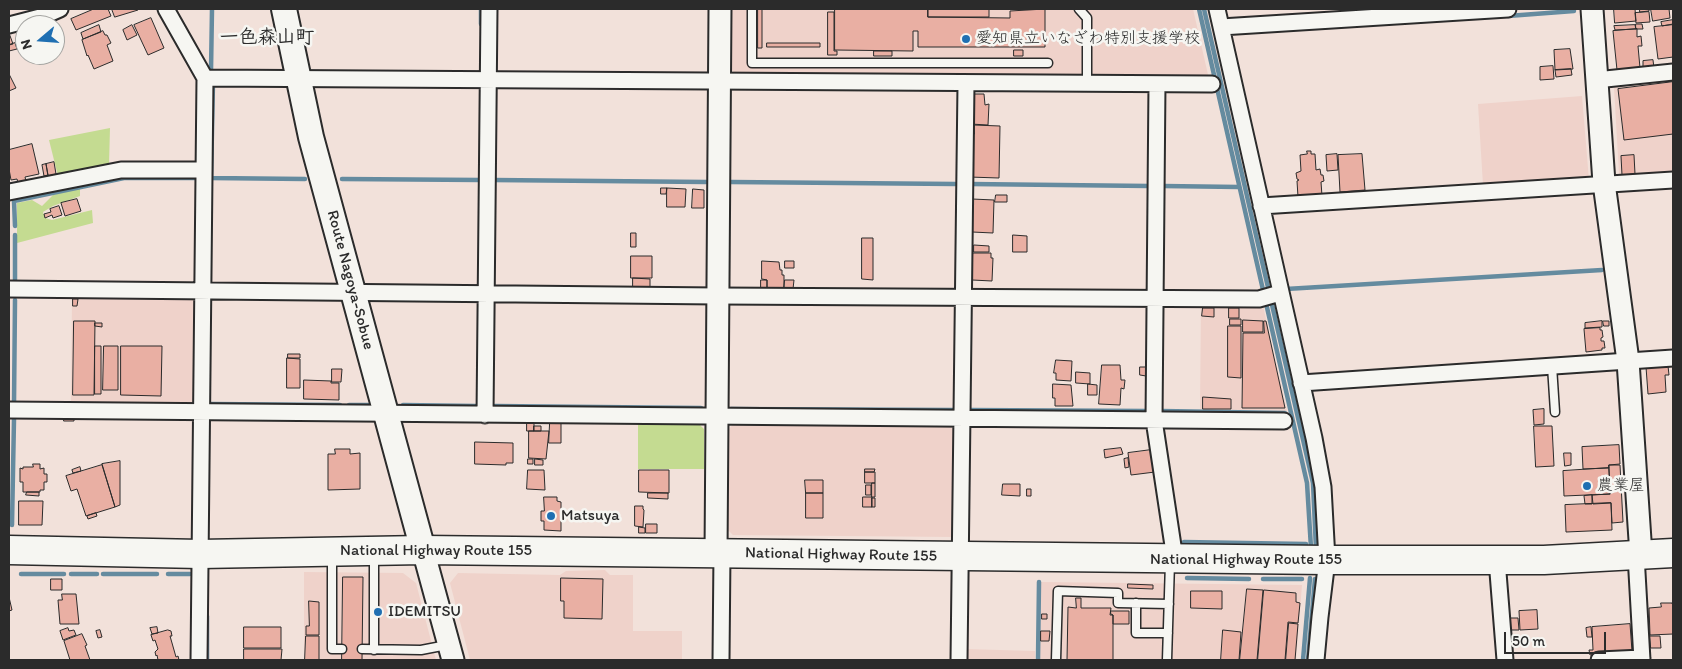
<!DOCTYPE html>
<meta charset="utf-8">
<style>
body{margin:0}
#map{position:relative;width:1682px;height:669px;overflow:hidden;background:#f2e1da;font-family:Itim,sans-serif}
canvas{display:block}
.frame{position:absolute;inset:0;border:10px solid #2b2b2b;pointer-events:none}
.north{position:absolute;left:15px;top:15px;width:50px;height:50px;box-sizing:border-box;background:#f6f6f2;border:1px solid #a5a5a2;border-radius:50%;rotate:252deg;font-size:14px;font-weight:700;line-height:20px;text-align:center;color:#2b2b2b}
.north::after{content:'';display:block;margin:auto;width:18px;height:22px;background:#1f6fb2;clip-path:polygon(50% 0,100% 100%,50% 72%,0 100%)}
.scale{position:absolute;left:1504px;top:632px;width:102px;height:22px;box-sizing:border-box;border:2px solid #2b2b2b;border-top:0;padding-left:6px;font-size:15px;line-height:18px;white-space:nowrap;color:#2b2b2b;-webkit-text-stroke:4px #f6f6f2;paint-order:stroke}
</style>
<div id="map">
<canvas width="1682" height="669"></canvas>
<div class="frame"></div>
<div class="north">N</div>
<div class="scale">50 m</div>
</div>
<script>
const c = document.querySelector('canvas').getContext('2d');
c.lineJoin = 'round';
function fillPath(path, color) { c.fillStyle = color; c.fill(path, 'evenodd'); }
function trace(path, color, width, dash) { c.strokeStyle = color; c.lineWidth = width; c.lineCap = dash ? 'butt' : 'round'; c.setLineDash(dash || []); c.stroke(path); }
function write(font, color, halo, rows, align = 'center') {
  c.font = font + ' Itim,"Klee One",sans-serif'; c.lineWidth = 5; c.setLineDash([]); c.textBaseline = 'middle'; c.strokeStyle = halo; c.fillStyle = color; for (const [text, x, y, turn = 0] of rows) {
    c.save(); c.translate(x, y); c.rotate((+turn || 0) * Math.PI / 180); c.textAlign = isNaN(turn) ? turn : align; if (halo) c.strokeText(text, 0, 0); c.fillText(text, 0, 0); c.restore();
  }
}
fillPath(new Path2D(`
 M732,9h461l16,70 -472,-3 -6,-7z
 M1673,78v96l-51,3 -3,-3 -5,-86 2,-3z
 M1582,96l7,84 -106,5 -5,-81z
 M191,296l6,7 -2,99h-124l1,-105z
 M1201,305l62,1 24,105 -87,-2z
 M734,423h214l6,8v106l-221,-2 -6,-6 2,-100z
 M605,570l5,5h23v56h49v29h-212l-20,-77 8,-10 102,2 6,-4z
 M304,572l99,1 13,10 20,77h-132z
 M1040,582l262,3 -6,75h-257z
 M965,649l70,2v9h-70z`), '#efd2ca');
fillPath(new Path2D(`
 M110,128l-1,37 -51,11 -9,-36z
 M80,187v9l-27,10 -10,6 2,6 7,2 40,-10 1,13 -76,20v-40l15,-3 10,6 11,-11z
 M638,422h59l7,7v40h-66z`), '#c4db91');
trace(new Path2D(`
 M1199,9l108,474 4,65
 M1204,9l109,474 3,66
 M1508,16l66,-5
 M481,24v-15
 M211,71l1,-62
 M210,178l95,1
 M211,178l2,-96
 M342,179l138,1
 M493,180l213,2
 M731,182l224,2
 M970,184l179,2
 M1163,186l76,1
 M15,226l-1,-25 110,-23h72
 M15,235v48
 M1286,289l316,-19
 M14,404l1,-104
 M209,404l131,1
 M349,405h19
 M403,405l73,1
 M495,406l206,2
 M731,409l222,1
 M968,410l179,1
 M1161,411l124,2
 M12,525l2,-106
 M1184,542l122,2
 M21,574h43
 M71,574h26
 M103,574h54
 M168,574h22
 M1187,578l62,1
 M1263,579h39
 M207,660v-44
 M1038,660l1,-78
 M1303,660l7,-82
 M1308,660l7,-81`), '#658b9f', 4.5);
const building = new Path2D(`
 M94,9h14l3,7 -35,14 -5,-11z
 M112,9h26v1l-23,7z
 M758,9h4v39h-4z
 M835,9h93v8l82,1v-7l35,-2v38h-127v-16h-5v20l-78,-1z
 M928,9h61v8h-61z
 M1614,9h21l1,12 -21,2z
 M1640,9h9v2l-9,1z
 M1651,9h18l1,9 -17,3z
 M828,12h6v39h3v4h-9z
 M1649,12l1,10 -14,1 -1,-10z
 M151,18l13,30 -16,7 -14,-30z
 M1673,20v4l-11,2 -1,-4z
 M1636,24h6l1,5h-7z
 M99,25l2,7 -18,7 -2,-6z
 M132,25l5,10 -10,5 -4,-10z
 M1635,25l1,4 -21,1 -1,-4z
 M1673,25v32l-15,2 -4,-32z
 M1637,29v8l4,-1 1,10h-4l2,22 -23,2 -4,-39z
 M103,31l2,4h2l4,8 -4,2 6,16 -19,8 -6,-14 -1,1 -5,-16z
 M9,33l4,11 -4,1z
 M15,43l2,6 -8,2v-6z
 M767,43h53v4h-53z
 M1570,49l3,20 -18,1 -1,-20z
 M1014,50h9v6h-9z
 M874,51h18v5h-18z
 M1653,60l1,8 -11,1v-8z
 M1553,66l1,13 -14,1v-13z
 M1571,69l1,6 -16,2 -1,-7z
 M9,74l7,14 -7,3z
 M1673,82v52l-49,6 -6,-51z
 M974,94h10l1,11 4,-1 -1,21 -18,-1 1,-26 2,1z
 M974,125l26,1 -1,52 -30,-1 2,-43h3z
 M32,144l7,30 -14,3 1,4 -8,2 -1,-4 -6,1 -2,-11v-19z
 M1307,151h4v3h4l1,16 4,-1 1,6h2l1,6 -3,1 1,14 -24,1 -1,-16 2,-1 -2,-1 -1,-6 5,-2 -1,-16 7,-1z
 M1337,154l1,16 -11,1 -1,-16z
 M1362,154l3,36 -25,2 -2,-37z
 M1634,155l1,19 -13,1 -1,-19z
 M54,162l2,12 -8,2 -2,-12z
 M46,164l2,11 -4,1 -2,-11z
 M661,188h6l-1,6h-5z
 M667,188l19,1 -1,18h-18z
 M693,189l11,1v18h-12z
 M996,195h11v7h-12z
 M77,199l4,12 -16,5 -4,-13z
 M972,199l22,1 -1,33 -21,-1z
 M59,206l3,9 -9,3 -1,-3 -7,3 -1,-4 7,-2 -1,-3z
 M631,233h5v14h-5z
 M1013,235l14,1v16h-14z
 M862,238h11v42l-11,-1z
 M974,245l15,1v6h-15z
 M973,253h18v5h2l-1,23 -20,-1z
 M631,256h21v22h-21z
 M762,261l17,1 1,8h2v5h2v13h-17v-8l-5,-1z
 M785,261h9v7h-9z
 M633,278l17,1v9h-17z
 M761,280h6v9h-6z
 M785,280h9l-1,9h-9z
 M73,299h5l-1,7h-4z
 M1203,308h11v9l-12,-1z
 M1229,308h10v10h-10z
 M1230,319h11v6h-11z
 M1243,320l20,1v11h-20z
 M74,321h21l-1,74h-21z
 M1264,321h2l19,87h-43l1,-75h21z
 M1602,321v6l-17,1v-5z
 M1603,321h6v5h-5z
 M95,323h7v4l-7,-1z
 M1228,326h13v52l-13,-1z
 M1600,328v2h2l1,7 -2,1v3h3l1,7h-3v2l-16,2 -2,-23z
 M95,346h6v48h-6z
 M104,346h14v44h-15z
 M121,346h41l-1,50 -40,-1z
 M288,354h12v4h-12z
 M287,358l13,1v29h-13z
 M1056,360l16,1 -1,20 -15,-1v-7h-2z
 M1102,365h18l1,15h4l-1,9 -3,-1 -1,17 -21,-1z
 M1668,366l1,9h-4l1,17 -18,2 -2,-27z
 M1140,367h7l-1,9 -6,-1z
 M332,369h10l-1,13h-9z
 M1076,372l14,1v11l-14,-1z
 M304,380l27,1v2h8v17l-35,-1z
 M1053,384l18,1 2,21h-18v-8h-2z
 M1088,384l9,1v10h-9z
 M1203,397l28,2v10h-28z
 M1544,409v15l-10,1 -1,-15z
 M64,416l10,1v4h-10z
 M527,422h7v9h-7z
 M550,423h11v20h-12z
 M534,426h7v5h-7z
 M1534,426h18l2,40 -18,1z
 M529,431h20l-3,28 -17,-1z
 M475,442l38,1v20h-7v2l-31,-1z
 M1619,445l1,19 -11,1v3l-26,1 -1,-22z
 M1121,448l2,6 -18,4 -1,-8z
 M335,449h15v5l10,-1v36l-32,1v-36h7z
 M1151,450l4,22 -24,3 -3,-22z
 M1564,453h7v12l-6,1z
 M1128,458l1,9 -4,1 -1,-9z
 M528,459h5v5h-5z
 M535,459l8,1v5h-8z
 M120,461v44l-5,2 -13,-43z
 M33,464h7v5l4,-1v6h3v8h-3v8h-4v2h-17v-10h-3v-14l3,1v-2h10z
 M102,465l13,42 -29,9 -9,-27 -6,2 -5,-15z
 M1609,465h11l3,57 -11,1 -1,-20 -18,1 -1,-9 18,-1z
 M80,467l1,4 -8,2 -1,-3z
 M1609,468l1,26 -46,2 -1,-25z
 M865,469h10l-1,3h-9z
 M528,470h16l1,20 -18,-1z
 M639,470h30v23l-30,-1z
 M865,472h10v11h-10z
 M805,480h18v13h-17z
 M872,483h3v14h-3z
 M1003,484h17v12l-18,-1z
 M866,485h5v10h-5z
 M1027,489h4v7h-4z
 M27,492h12v4l-13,-1z
 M648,493h20v6l-20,-1z
 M806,493h17v25h-17z
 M1592,495v9h-7l-1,-8z
 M544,497h13v4l4,1v29l-17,-1v-9h-3v-10h3z
 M863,497h9v10h-9z
 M872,498h3v9h-3z
 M19,501h24l-1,24h-23z
 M1611,503l1,27 -46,2 -1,-27z
 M635,506h8v3l1,1 -1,17 -8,-1z
 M96,513l1,3 -9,3 -1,-3z
 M646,524h11v9h-11z
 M639,527l6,1v5h-6z
 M343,577h20l-1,83h-20z
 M561,578l42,1 -1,40 -38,-1v-17h-3z
 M51,579h11v11h-11z
 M1128,584l25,1v4l-25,-1z
 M1247,589l16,1 -6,70h-17z
 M1264,590l32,3v9l4,1 -2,20 -10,-1 -3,38h-27z
 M1191,591h31v18l-31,-1z
 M62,594h14l3,30h-19l-2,-24h4z
 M9,597l3,13 -3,1z
 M1076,598h5v10h30l-1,7h3v45h-46l1,-53 8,1z
 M309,601l10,1v33h-13v-9h3z
 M1661,603h11l1,3v28l-23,1 -1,-27 12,-1z
 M1537,610l1,19 -18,1 -1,-19z
 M1111,611h18v13h-16v-9l-2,-1z
 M1042,614h5v5h-5z
 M1509,618h9l1,12h-9z
 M1289,623l9,1 -3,36h-9z
 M1630,624l2,27 -42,4 -1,-5h4l-1,-23z
 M157,627l1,6 -6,1 -2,-6z
 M244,627h37v21h-37z
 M1591,627l1,10h-5l-1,-9z
 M68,628l1,3 5,-1 2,5 -13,5 -3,-9z
 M100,630l2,7 -4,1 -2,-7z
 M168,630l3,1 1,5h-2l6,21 2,-1 1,4h-21l-1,-5 -1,1 -1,-4 3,-3 -3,-9 -2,1 -2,-6z
 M1223,630l18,2 -2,28h-18z
 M1041,631h9l-1,10h-8z
 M82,634l5,11 -2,1 5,14h-20l-6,-19z
 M306,636h13v24h-14z
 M1650,636h10l1,12h-10z
 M244,649h38l-1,11h-37z`);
fillPath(building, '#e9afa3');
trace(building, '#2b2b2b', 1);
const lane = new Path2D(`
 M752,9v54h296
 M1079,9l8,9v66
 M1552,366l3,46
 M332,556v93h10
 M1136,603v30h32
 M362,649l59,1 26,-5
 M374,650v-96
 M1056,660l2,-69 60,2v10l51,1
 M1167,660l3,-98`);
const street = new Path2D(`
 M166,9l39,69 -6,582
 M1217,9l97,429 9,49 4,73 -7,57 -4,43
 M9,25l35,-9 16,-7
 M1221,27l287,-18
 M205,78l1007,6
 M1596,80l77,-8
 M1157,84l-3,336 21,139
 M9,192l112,-22h82
 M1261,206l412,-26
 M9,289l709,7 541,3 21,-6
 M1301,383l372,-25
 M9,410l1275,11
 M485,415l4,-406
 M1636,555l6,105
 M1497,560l8,100
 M721,660l1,-107
 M959,660l7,-576
 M1599,660l43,-2`);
const secondary = new Path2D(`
 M1592,9l12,174 24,178 13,194
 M423,550l30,110
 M716,553l4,-544`);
const primary = new Path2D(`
 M284,9l27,128 112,413`);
const highway = new Path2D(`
 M9,550l191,4 223,-4 904,10h217l129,-7`);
trace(lane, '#2b2b2b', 11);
trace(street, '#2b2b2b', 19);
trace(secondary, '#2b2b2b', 25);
trace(primary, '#2b2b2b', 28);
trace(highway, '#2b2b2b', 31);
trace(lane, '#f6f6f2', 8);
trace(street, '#f6f6f2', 15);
trace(secondary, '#f6f6f2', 21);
trace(primary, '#f6f6f2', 24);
trace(highway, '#f6f6f2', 28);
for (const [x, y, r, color] of [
 [966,39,5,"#1f6fb2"],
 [1587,486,5,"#1f6fb2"],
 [551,516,5,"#1f6fb2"],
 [378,612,5,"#1f6fb2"]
]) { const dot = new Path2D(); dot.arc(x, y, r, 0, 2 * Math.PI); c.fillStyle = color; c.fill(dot); trace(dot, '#f6f6f2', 2); }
write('16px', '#2b2b2b', '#f6f6f2', [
 ["愛知県立いなざわ特別支援学校",976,39],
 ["農業屋",1597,486],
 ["Matsuya",561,516],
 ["IDEMITSU",388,612]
], 'left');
write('16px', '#2b2b2b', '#f6f6f2', [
 ["Route Nagoya-Sobue",350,280,75],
 ["National Highway Route 155",436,551],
 ["National Highway Route 155",841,555,1],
 ["National Highway Route 155",1246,560]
]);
write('bold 19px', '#2b2b2b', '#f6f6f2', [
 ["一色森山町",267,38]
]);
</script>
